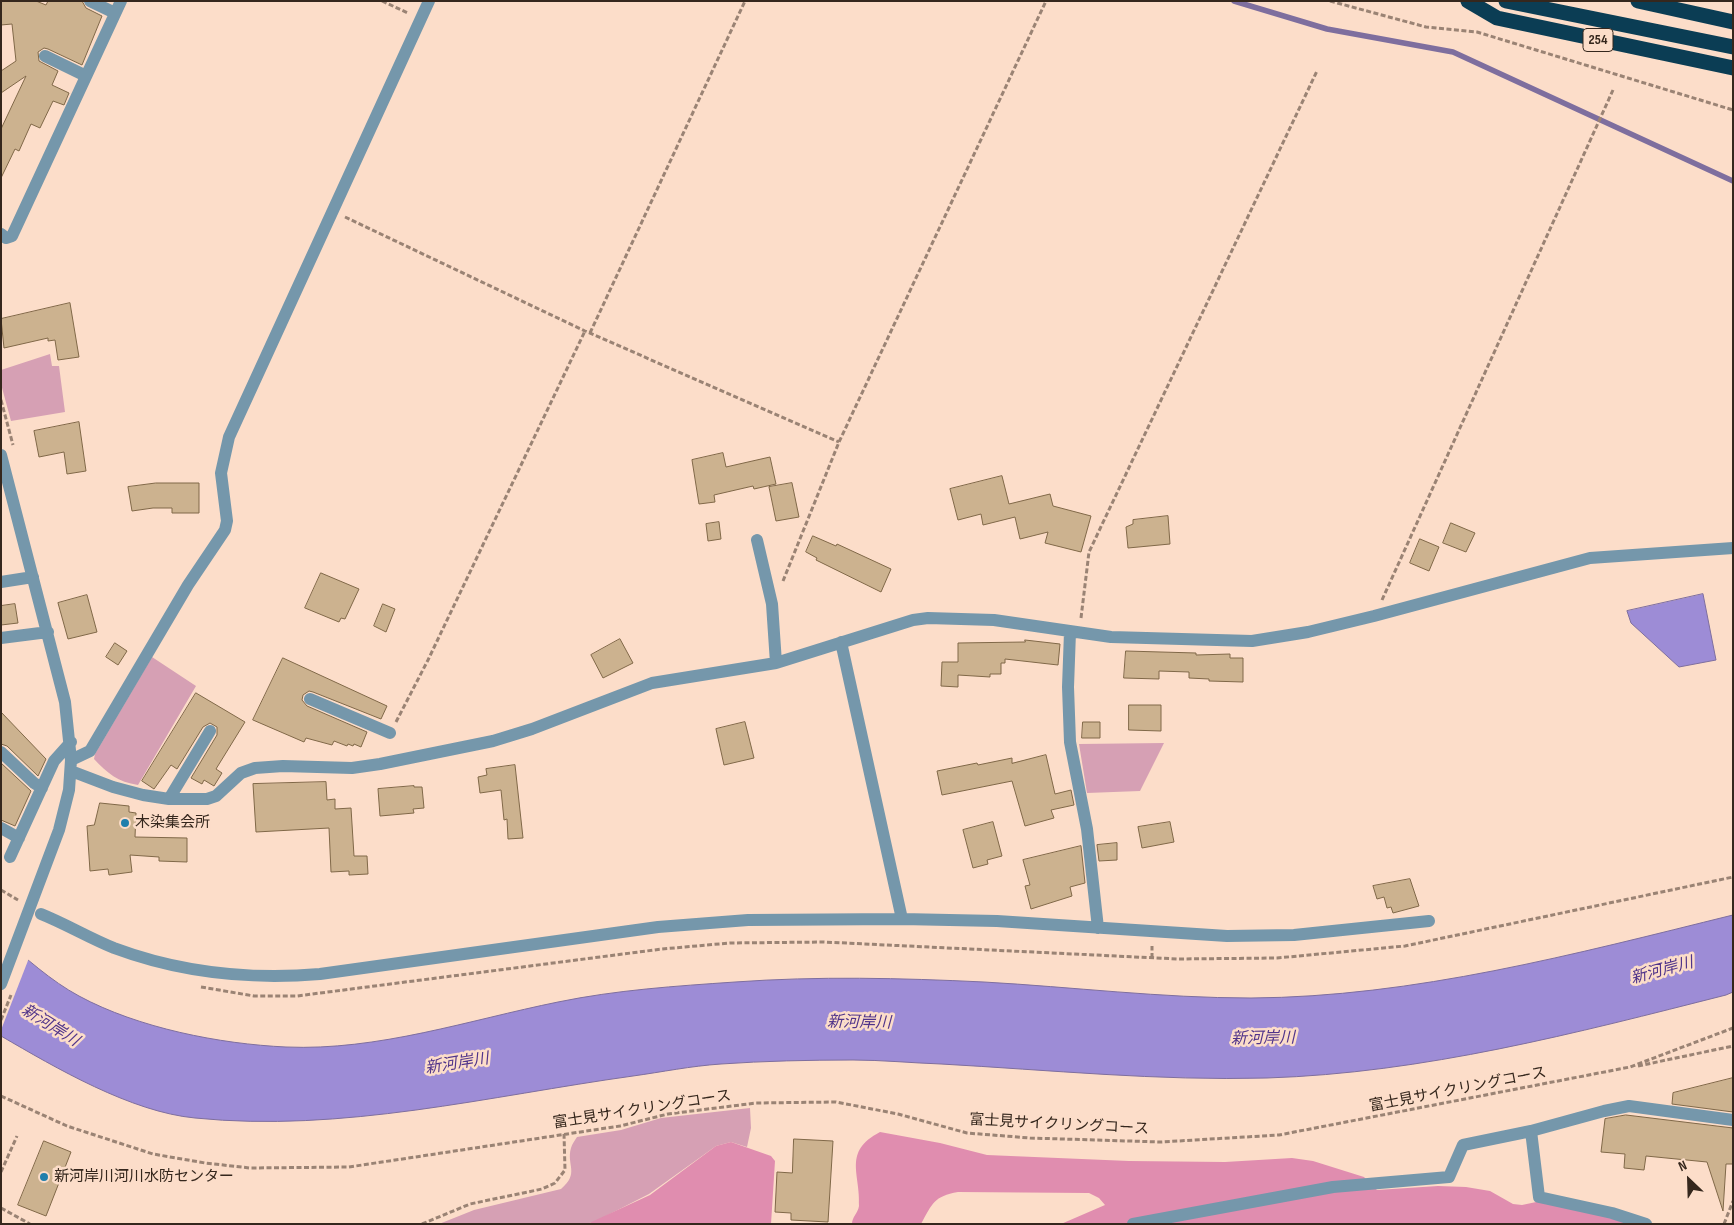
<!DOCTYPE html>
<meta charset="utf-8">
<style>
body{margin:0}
#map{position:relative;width:1734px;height:1225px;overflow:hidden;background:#fcddc9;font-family:"Sofia Sans Condensed",sans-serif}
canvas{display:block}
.frame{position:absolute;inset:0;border:2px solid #35271d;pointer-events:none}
.north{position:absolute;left:1664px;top:1155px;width:50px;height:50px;-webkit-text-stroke:4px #fcddc9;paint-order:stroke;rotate:336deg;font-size:14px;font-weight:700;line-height:20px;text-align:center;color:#35271d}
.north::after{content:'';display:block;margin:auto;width:18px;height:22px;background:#35271d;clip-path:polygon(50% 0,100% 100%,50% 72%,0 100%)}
</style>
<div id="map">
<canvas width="1734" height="1225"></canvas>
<div class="frame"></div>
<div class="north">N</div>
</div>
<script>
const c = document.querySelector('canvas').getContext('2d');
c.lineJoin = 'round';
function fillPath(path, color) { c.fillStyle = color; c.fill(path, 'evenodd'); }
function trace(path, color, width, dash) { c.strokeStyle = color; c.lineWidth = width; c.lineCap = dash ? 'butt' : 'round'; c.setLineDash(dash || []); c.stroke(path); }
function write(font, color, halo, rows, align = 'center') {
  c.font = font + ' "Sofia Sans Condensed","Noto Sans JP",sans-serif'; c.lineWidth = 5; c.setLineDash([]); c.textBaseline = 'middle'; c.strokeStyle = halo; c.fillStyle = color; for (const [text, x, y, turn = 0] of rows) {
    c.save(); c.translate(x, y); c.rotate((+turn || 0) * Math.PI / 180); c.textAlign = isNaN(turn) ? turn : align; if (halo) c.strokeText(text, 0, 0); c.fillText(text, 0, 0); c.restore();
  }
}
fillPath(new Path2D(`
 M50,354l2,12h7l6,46 -54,9 -10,-37v-14z
 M152,657l44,29 -58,99c-20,-3 -31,-12 -44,-26l1,-5z
 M1164,743l-24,48 -53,2 -8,-49z
 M750,1108l1,20 -4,19 -16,-5 -15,4 -67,48 -53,27 -10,3h-147l35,-14 87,-21c19,-16 5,-24 10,-41 1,-4 4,-8 6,-11l44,-7 40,-12z`), '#d6a0b4');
fillPath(new Path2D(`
 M880,1132l60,11 47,12 142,6 96,1 67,-4 21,3 51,16 13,13 61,-4 28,1 24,4 23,13 9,1 19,-4 96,23h-576l44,-19 -6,-7 -10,-5 -131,-1c-24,4 -26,12 -37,32h-69c0,-7 6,-11 7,-18 2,-32 -17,-54 21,-74z
 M731,1142l40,14 4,5 -4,63h-184l63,-29 66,-49z`), '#e08daf');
const water = new Path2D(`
 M1703,594l13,66 -37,7 -48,-44 -4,-12z
 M1733,915v77l-7,3c-150,38 -302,78 -459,83 -109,3 -217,-8 -326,-14 -29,-1 -59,-4 -88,-4 -44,0 -89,1 -132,4 -30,2 -59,8 -88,12 -144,20 -291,57 -438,42 -64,-6 -139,-50 -194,-82v-99c25,21 50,44 78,59 59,32 141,48 207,51 92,4 183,-27 272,-45 58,-12 118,-16 177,-20 83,-6 166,-4 249,0 89,5 177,16 267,16 163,-1 324,-44 482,-83z`);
fillPath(water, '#9d8cd6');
trace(water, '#7e6e9e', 1);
fillPath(new Path2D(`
 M3,935l26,23 -28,72v-91z`), '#fcddc9');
trace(new Path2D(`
 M1234,1l93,28 126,23 280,129`), '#7e6e9e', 5.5);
const building = new Path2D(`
 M1,1h35l10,4 2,-4h34l4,7 16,8 -20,49 -34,-16 -4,-1 -6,4 1,9 19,10 -6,14 17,8 -5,12 -11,-4 -13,27 -9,-4 -12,27 -4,-2 -14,29v-49l25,-53 -25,17v-22l15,-10 -4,-37 -11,1z
 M70,303l9,54 -21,3 -3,-20 -7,1v-3l-44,10 -3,-29z
 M79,422l7,49 -19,3 -3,-22 -25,5 -5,-26z
 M723,453l3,14 44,-10 6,27 -22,5 -1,-3 -39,9 1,7 -16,2 -7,-44z
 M1002,476l7,28 41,-10 3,12 38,10 -10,36 -36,-9 3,-11 -28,7 -5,-22 -32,8 -2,-11 -23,6 -8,-31z
 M156,483h43v30h-27v-5h-19l-21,3 -4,-24z
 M792,483l7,34 -23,4 -7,-34z
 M1168,516l2,28 -42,4 -2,-21 7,-3v-4z
 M719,522l2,17 -13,2 -2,-17z
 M1451,523l24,10 -9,19 -23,-9z
 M813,536l23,10 1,-2 54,25 -10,23 -65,-32 1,-2 -11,-6z
 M1420,539l19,8 -10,24 -19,-8z
 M321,573l38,16 -14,30 -4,-1 -2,4 -34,-14z
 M87,595l10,37 -29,7 -10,-36z
 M15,604l3,19 -17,2v-19z
 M383,604l12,5 -9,23 -12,-6z
 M620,639l13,24 -30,15 -12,-23z
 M1025,640l35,4 -2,21 -53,-6v4h-4v11h-11v3l-32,-2v12l-17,-1 1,-24h16v-19l67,-1z
 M115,643l12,8 -9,14 -12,-8z
 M1126,651l70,2v2l34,-1v4h13v24l-34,-1v-2l-20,-1v-6l-30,-1v8l-35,-1z
 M283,658l104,48 -6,13 -68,-27 -4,-1 -6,4 -1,5 5,6 60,26 -6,15 -7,-3 -1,2 -5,-2 -1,2 -13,-5 -2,4 -26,-7 -2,4 -51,-22z
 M196,693l49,29 -29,47 6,4 -8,13 -10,-6 -2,4 -11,-6 26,-43v-8l-7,-4 -7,4 -26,42 -6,-4 -17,24 -12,-8z
 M1129,705h32v26l-32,-1z
 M1,712l45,47 -8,17 -31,-30 -6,-2z
 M745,722l9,36 -30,7 -8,-36z
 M1083,722h17v16h-18z
 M1046,755l9,39 16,-4 3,15 -23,5 3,8 -29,8 -13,-45 -70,14 -5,-24 40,-8 1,2 34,-7v5z
 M1,763l30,28 -16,35 -14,-6z
 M515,765l8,73 -15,1 -1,-20 -3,1 -3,-30 -21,3 -2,-16 9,-2 -1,-6z
 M326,782l1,18 8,-1v10l16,-1 3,48h13l1,18 -19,1v-4l-18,1 -2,-44 -73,4 -3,-48z
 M414,786v1h8l2,21 -11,1 1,4 -34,3 -2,-27z
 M100,803l29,3v6l7,1 -1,24 52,1v24l-28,-1v-4l-29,-2 2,17 -23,3 -1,-6 -18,2 -3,-45 7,-1z
 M993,822l9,34 -15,4 1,4 -15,4 -10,-38z
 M1170,822l4,20 -32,6 -4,-21z
 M1117,843v17l-18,1 -2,-16z
 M1081,846l4,37 -15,4 2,9 -41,13 -6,-23 5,-1 -7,-25z
 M1410,879l9,27 -26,7 -2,-6 -4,1 -3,-11 -7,2 -4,-13z
 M1733,1078v34l-61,-8 1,-11z
 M1626,1115l107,13v36h-7l-3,47 -16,-49 -61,-6 -2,14 -20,-2 1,-14 -24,-2 4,-33z
 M794,1139l39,2 -5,81 -37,-2v-7l-16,-1 2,-40 15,1z
 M44,1141l27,11 -25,64 -28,-11z`);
fillPath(building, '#ccb28f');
trace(building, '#806848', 1);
trace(new Path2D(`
 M382,1l26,12
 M1330,1l96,26 51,5 256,78
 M345,217l240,114 254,111
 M590,333l155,-332
 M1,400l12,45
 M783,581l56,-139 207,-441
 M1382,600l231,-510
 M1081,618l8,-66 228,-481
 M396,722l32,-62 157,-329
 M1,890l17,10
 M1152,958v-12
 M201,987l53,9h43l365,-47 68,-6 94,-1 354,17 99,-1 128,-12 328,-69
 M1,1020l10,-25
 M1638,1066l95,-20
 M1,1096l66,30 86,28 52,9 45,5 99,-1 271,-41 48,-12 88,-11 80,-1 62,12 69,19 63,5 131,4 118,-7 351,-68 103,-39
 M1,1172l16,-36
 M1,1208l29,16
 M422,1224l48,-20 72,-15 13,-6 10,-13 -1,-36
 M1724,1224l9,-23`), '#9a8374', 3, [5, 2.5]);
trace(new Path2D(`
 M90,1l25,12
 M45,56l41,20
 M1,234l5,4 6,-2 109,-235
 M1,455l64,247 6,58 -2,30 -10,40 -58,154
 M757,540l15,64 4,59
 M1,582l32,-5
 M1070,632l-2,55 2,55 17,87 11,99
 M1,638l47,-6
 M841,642l61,277
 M310,699l80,34
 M1,752l33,31 8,5
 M71,760l19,-9 98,-166 37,-55 2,-9 -6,-48 8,-36 200,-436
 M71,771l42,16 30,8 26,4h38l9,-3 25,-23 14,-5 28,-2 69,2 28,-4 113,-23 39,-12 120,-46 124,-20 137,-43 15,-2 66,2 117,17 141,4 56,-9 66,-16 216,-58 143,-10
 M169,799l41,-68
 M1,828l18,10
 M10,857l44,-96 17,-19
 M41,914c25,10 48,24 73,34 67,25 134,32 206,26l338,-47 90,-7 154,-1 95,2 230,15 67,-1 135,-14
 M1531,1131l8,66 73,16 34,11
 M1133,1224l200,-37 116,-10 14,-32 68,-14 73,-20 25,-5 104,14`), '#7597ab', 12);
trace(new Path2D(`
 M1468,1l29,17 236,50
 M1506,1l227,46
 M1638,1l95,21`), '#0b3d54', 15);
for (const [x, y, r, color] of [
 [125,823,5,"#207fac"],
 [44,1177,5,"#207fac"]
]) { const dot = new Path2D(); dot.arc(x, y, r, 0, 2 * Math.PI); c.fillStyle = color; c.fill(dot); trace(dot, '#fcddc9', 2); }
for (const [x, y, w] of [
 [1598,40,30]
]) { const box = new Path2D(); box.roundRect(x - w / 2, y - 11.5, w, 23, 4); c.fillStyle = '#fcddc9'; c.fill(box); trace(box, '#35271d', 1); }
write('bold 14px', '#35271d', null, [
 ["254",1598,40]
]);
write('15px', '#35271d', '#fcddc9', [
 ["木染集会所",135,823],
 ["新河岸川河川水防センター",54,1177]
], 'left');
write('15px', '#35271d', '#fcddc9', [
 ["富士見サイクリングコース",1458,1090,-11],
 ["富士見サイクリングコース",642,1110,-9],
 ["富士見サイクリングコース",1059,1125,3]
]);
write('italic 16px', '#50348a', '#fcddc9', [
 ["新河岸川",1662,971,-15],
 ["新河岸川",859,1023,1],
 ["新河岸川",50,1026,32],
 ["新河岸川",1263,1039,-1],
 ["新河岸川",457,1064,-9]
]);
</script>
